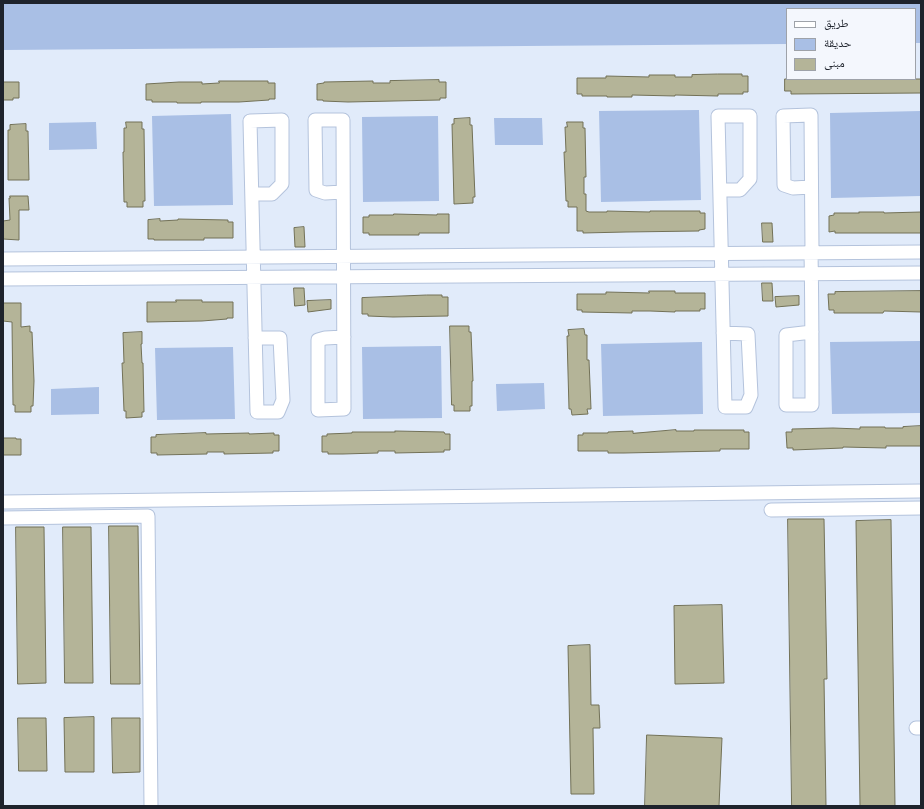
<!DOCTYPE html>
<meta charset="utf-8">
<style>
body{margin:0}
#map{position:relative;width:924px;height:809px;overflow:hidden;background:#e1ebfa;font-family:"Noto Sans","Noto Naskh Arabic",sans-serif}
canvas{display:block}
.frame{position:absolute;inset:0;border:4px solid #1e232c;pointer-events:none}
.legend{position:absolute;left:786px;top:8px;width:130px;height:72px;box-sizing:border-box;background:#f4f7fd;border:1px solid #9ea2a9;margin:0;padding:5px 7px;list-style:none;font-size:12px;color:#1e232c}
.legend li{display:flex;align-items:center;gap:8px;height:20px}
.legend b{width:20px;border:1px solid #9ea2a9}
</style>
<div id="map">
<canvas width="924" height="809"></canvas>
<div class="frame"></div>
<ul class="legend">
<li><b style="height:5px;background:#fff"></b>طريق</li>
<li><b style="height:11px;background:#a9bfe5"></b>حديقة</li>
<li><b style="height:11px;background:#b4b498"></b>مبنى</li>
</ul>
</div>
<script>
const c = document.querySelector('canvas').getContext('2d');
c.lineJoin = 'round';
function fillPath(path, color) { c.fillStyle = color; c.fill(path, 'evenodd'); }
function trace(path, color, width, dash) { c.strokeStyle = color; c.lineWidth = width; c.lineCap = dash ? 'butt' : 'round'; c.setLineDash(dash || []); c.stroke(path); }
fillPath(new Path2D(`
 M3,3h918v40h-6v-34h-128v35l-784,6z
 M699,110l2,90 -100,2 -2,-91z
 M921,111v85l-90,2 -1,-85z
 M231,114l2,91 -79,1 -2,-90z
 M438,116l1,85 -76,1 -1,-85z
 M494,118h48l1,27h-48z
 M96,122l1,27 -48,1v-27z
 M921,341v72l-89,1 -2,-72z
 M702,342l1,72 -100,2 -2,-72z
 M441,346l1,72 -79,1 -1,-72z
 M233,347l2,72 -78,1 -2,-72z
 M544,383l1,26 -48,2 -1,-27z
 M99,387v27l-48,1v-26z`), '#a9bfe5');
const building = new Path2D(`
 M718,74h24v2h6v16h-5v2h-25v2l-43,-1v1l-43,-1v2h-25v-1h-25v-2h-5v-16h29v-2l43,1v-2h26v2h17v-2z
 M785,79h136v14l-130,1v-3h-6z
 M439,80v2h7v16h-6v2l-92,2 -25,-1v-1h-6v-16l7,-1v-1l49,-1v2h17v-2z
 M219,81h49v2h7v16h-6v1l-30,2h-38v1h-24v-1h-25v-2h-6v-16l33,-2h23v2l17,-1z
 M3,82h16v16h-6v2h-10z
 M470,118v7h2l3,72h-2v6l-19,1 -2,-80h2v-5z
 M126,122h16v7h2l1,72h-2v6h-16v-5h-3l-1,-50h1v-24h2z
 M567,122h16v6h2l1,49h-2v17h2v17l3,1h18v-1l43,1v-1h50v2h5v16l-6,1v1l-73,1 -43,1v-2h-6v-24h-9v-6h-2l-2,-49h2l-1,-25h2z
 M26,124v7h2l1,49h-21v-50h2v-5z
 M10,196h18l1,14h-10v30l-16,-1v-18l7,-1 -1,-22h1z
 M859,212h25v1l37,-1v21h-86v-2l-6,1v-16l5,-1v-2h25z
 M394,214l43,1v-1h12v19h-30v2h-50v-2h-6v-16h6v-2h24z
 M160,219v2l18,-1v-1l50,1v2h5v16h-29v2h-50v-1h-6v-19z
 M762,223h10l1,19h-10z
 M304,227l1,20h-10l-1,-19z
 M762,283h10l1,18h-10z
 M294,288h10l1,17 -10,1z
 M649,291h26v2h30v16h-5v2h-25v1l-25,-1h-18v2l-50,-1v-2h-5v-16h29v-2l43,1z
 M921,291v21l-37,-1 -1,2h-49v-3h-5l-1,-16h7v-2z
 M427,295h15v2h6v19l-55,1 -25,-1v-2h-6v-16z
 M799,296v9l-23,2 -1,-10z
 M176,300h26v2h31v16h-6v1l-25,2 -55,1v-20h29z
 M331,300v9l-23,3 -1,-11z
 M3,303h18v24l9,-1v6h2l2,49 -1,25h-2v6h-16v-7h-2l-1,-83 -9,-1z
 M450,326h19v6h2l2,49h-1v25h-2v5h-16v-6h-2z
 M584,329l1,6h2v25h2l2,49h-4l1,5 -16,1 -1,-6h-2l-2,-73h2l-1,-6z
 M142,332v12h-1l1,19h1l1,49h-2v5l-16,1v-7h-2l-2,-48h2l-1,-30z
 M921,426v20h-35v2l-43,-1v1l-50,2v-2h-6l-1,-16h6v-3l41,-1 27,1v-2h25v1h18v-1z
 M676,430v1h18v-1h50v2h5v17h-29v2l-96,2h-16v-2h-30v-16h5v-2h25v-1l25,-1v2z
 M395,431l49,1 1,2h5v16h-6v2l-49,1v-2h-17v2l-35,1h-15v-2h-6v-16h5v-2l25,-1v-1h43z
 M206,433v1l43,-1v1l25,-1v2h5v16h-6v2l-49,1v-2h-17v2l-50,1v-2h-6v-16h5v-2z
 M3,438h13v1h5v16h-18z
 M788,519h36l3,160h-3l2,127h-34z
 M891,520l4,286h-35l-4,-285z
 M109,526h29l2,158h-29z
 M16,527h28l2,156 -28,1z
 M63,527h28l2,156h-28z
 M722,605l2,78 -49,1 -1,-78z
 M590,645l1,60h8l1,23h-7l1,66h-23l-3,-148z
 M94,717v55h-29l-1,-54z
 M18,718h28l1,53h-28z
 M112,718h28v54l-27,1z
 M647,735l75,3 -3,68h-74z`);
fillPath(building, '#b4b498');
trace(building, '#727157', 1);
const minor = new Path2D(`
 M811,187l-18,1 -9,-3 -1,-69 28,-1 1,137 -1,1c1,50 1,101 1,152h-26v-70l26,-3
 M720,190h20l10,-11v-63h-32l7,291h21l5,-12 -3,-61 -25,-1
 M343,192l-18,1 -9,-3 -1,-70h28l1,289 -26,1v-70l7,-2 19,-1
 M252,194h20l10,-10v-64l-32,1 7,291h21l5,-12 -3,-62h-25
 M3,259l918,-7
 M3,279l918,-6
 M3,502l918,-11
 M771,510l150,-2
 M3,518l145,-2 3,290
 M916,728h5`);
trace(minor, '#b4c3dc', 15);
trace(minor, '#fff', 13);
</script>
